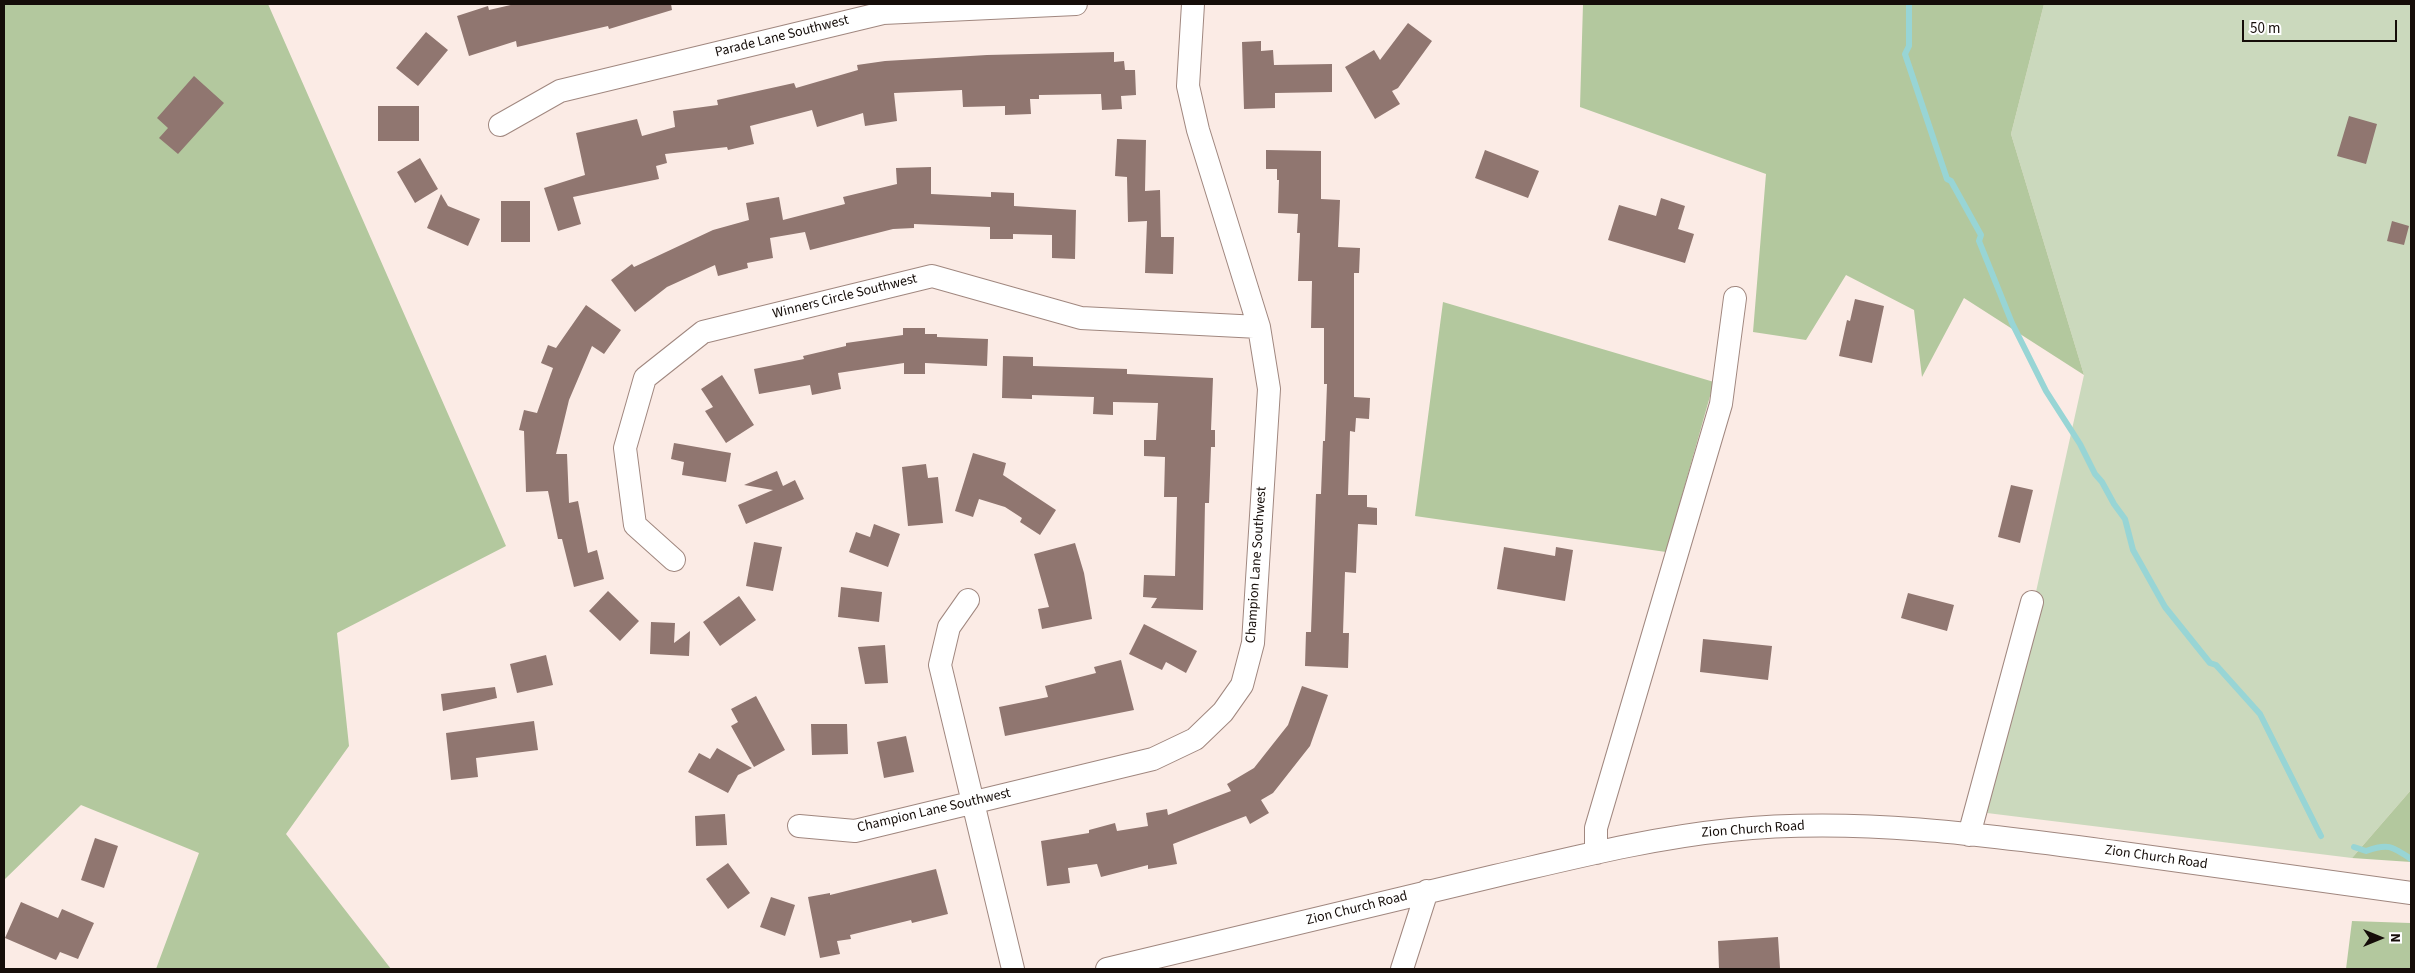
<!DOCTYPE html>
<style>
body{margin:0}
#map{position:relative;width:2415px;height:973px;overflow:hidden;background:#fbebe5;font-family:"Source Sans 3",sans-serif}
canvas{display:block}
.frame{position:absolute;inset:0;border:5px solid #150d09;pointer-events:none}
.north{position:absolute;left:2355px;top:913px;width:50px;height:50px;-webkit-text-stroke:4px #fff;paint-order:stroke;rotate:90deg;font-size:14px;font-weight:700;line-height:20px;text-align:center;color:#150d09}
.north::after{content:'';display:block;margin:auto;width:18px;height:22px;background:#150d09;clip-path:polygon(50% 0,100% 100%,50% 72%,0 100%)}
.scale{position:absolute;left:2242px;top:20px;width:155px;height:22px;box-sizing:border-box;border:2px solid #150d09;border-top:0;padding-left:6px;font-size:15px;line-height:18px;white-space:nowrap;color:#150d09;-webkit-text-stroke:4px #fff;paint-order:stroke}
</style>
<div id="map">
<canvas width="2415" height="973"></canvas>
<div class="frame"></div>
<div class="north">N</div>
<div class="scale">50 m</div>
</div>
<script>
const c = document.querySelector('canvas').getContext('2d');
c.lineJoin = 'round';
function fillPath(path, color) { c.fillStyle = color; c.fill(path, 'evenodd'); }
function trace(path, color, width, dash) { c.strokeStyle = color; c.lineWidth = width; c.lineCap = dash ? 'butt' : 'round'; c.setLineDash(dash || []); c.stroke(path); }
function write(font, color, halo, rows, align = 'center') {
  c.font = font + ' "Source Sans 3",sans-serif'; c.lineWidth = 4; c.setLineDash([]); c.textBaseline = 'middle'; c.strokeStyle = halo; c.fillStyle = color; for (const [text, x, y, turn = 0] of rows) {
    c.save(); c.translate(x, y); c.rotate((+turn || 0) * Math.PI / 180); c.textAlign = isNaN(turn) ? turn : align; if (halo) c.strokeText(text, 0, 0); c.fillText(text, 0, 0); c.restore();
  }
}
fillPath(new Path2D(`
 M2044,4h367v786l-59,68 -365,-45 97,-438 -73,-241z`), '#cbd9bd');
fillPath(new Path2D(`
 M4,4h264l238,542 -169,87 12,113 -63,88 105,135h-235l43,-116 -118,-48 -77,75z
 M1583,4h461l-33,130 73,241 -120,-77 -42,79 -8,-67 -68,-35 -40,65 -53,-8 13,-158 -186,-67z
 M1443,302l271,80 -48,170 -251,-36z
 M2411,790v72l-59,-4z
 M2352,921l58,2 1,46h-65z`), '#b3c89e');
trace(new Path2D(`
 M1909,4v42l-4,8 42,125 4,2 30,54 -2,6 33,82 34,68 34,53 15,30 7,8 12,22 11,15 8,31 32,57 45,56 6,2 44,49 61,122
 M2354,847l12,4c22,-8 26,-5 45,8`), '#98d5d5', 6);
fillPath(new Path2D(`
 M515,4h156l1,6 -63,19 -1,-3 -91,21 -1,-6 -47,15 -12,-40 31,-10 1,4z
 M1408,23l24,18 -34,47 -6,3 8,13 -25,15 -30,-52 29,-17 6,10z
 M426,32l22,18 -30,36 -22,-18z
 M1261,41v10l12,-1 1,15 58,-1v28l-57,1v15l-31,1 -2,-67z
 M1114,52v10l10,-1 1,9h10l1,25 -15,1 1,13 -20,1 -1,-16 -62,1v4h-9l1,15 -26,1v-9l-42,1 -1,-17 -68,3 3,28 -32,5 -2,-13 -46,14 -5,-17 -62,16 4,18 -26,6 -1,-3 -62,7 2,9 -11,3 3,13 -86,18 8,27 -23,7 -14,-43 41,-13 -9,-42 61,-14 5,17 33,-9 -2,-16 45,-6 -1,-5 77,-17 2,5 62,-18 -1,-5 28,-4 102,-6z
 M194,76l30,27 -46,51 -19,-16 9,-10 -11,-10z
 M378,106h41v35h-41z
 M2349,116l28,8 -11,40 -29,-8z
 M1117,139l29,1 -1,51 15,-1 1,47h13l-1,37 -28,-1 2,-52 -19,1 -1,-45 -12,-1z
 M1266,150l55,1v48l19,1 -2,47 22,1 -1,25h-5v124l16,1 -1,21 -13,-1 -1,14 -5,-1 -2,64h19v12l10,1v17l-19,-1 -2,49 -11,-1 -2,61h6l-1,35 -43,-2 1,-34h5l5,-138h5l2,-53h2l2,-57h-3v-56h-13l1,-47h-14l2,-48h-3l1,-19 -20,-1 1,-33h-2v-11h-11z
 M1485,150l54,21 -11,27 -53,-20z
 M420,158l18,31 -23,14 -18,-31z
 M931,167v27l60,3v-5l23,1v13l62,4 -1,49 -23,-1v-23l-39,-1v5h-23v-12l-76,-3v4l-21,1 -83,21 -5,-18 -35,6 3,20 -26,5 1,5 -30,8 -3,-11 -48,22 -32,25 -24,-32 21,-16 2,3 79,-37 36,-10 -3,-17 33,-6 4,23 62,-16 -2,-7 54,-13 -1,-16z
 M441,194l7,12 32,13 -12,27 -41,-18z
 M1661,198l24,8 -7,23 16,5 -9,29 -77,-23 11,-35 37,11z
 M501,201h29v41h-29z
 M2392,221l17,5 -5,19 -17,-4z
 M1855,299l29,7 -12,57 -33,-7 8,-36 3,1z
 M586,305l35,25 -17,24 -12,-8 -23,54 -13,54h11l2,49 9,-2 10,52 9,-3 7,29 -30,8 -12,-48h-4l-10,-48 -22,1 -2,-61 -5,-1 5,-20 13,3 16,-45 -12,-5 7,-18 8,3z
 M903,328h22v6h12v3l51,2 -1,27 -62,-3v11h-21v-11l-66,10 3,16 -29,6 -2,-10 -51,9 -5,-25 50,-10 -1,-3 43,-10v-3l57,-8z
 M1003,356l30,1v9l94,3v5l86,4 -2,52h4v17h-4l-2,56h-4l-2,107 -52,-2 6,-10 -14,-1 1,-22 31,1 2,-79h-13l1,-40 -21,-1v-16h12l2,-37 -45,-1v13l-20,-1 1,-17 -62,-2v4l-30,-1z
 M722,375l32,50 -28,18 -21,-32 8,-4 -12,-18z
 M674,443l57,10 -5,29 -44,-7 2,-13 -13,-3z
 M973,453l33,10 -3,12 53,35 -16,25 -20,-13 2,-4 -17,-11 -26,-8 -6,18 -18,-6z
 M926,464l2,14 10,-1 5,46 -35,3 -6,-59z
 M777,471l6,15 12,-6 9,19 -58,25 -8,-19 35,-15 -29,-5z
 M2011,485l22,5 -13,53 -22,-6z
 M874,524l26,10 -12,33 -39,-15 7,-20 14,5z
 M754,542l28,5 -9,44 -27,-5z
 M1075,543l9,30 8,46 -50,10 -4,-20 11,-2 -15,-53z
 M1504,547l51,9 1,-9 17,3 -8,51 -68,-12z
 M841,587l41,5 -3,30 -41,-5z
 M608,591l31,30 -19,20 -31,-30z
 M1908,593l46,12 -7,26 -46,-13z
 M739,596l17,24 -36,26 -17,-24z
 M651,622l24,1 -1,20 16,-12 -1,25 -39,-2z
 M1144,624l53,27 -11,22 -20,-11 -4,8 -33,-16z
 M1703,639l69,7 -4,34 -68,-8z
 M885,645l3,38 -23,1 -7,-37z
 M546,655l7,30 -36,8 -7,-29z
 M1121,660l13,50 -129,26 -6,-29 49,-10 -3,-11 51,-13 -2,-6z
 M1302,686l26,9 -18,51 -37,47 -12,7 8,13 -19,11 -4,-8 -73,28 4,20 -29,5v-4l-47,12 -4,-13 -29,4 2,15 -23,3 -6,-45 48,-8v-3l26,-7 2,8 31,-5 -2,-13 21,-4 1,6 63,-24 -4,-7 27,-16 34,-43z
 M495,687l2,11 -54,13 -2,-17z
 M756,696l29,54 -31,17 -23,-41 7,-4 -7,-13z
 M534,721l4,29 -62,8 2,19 -27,3 -5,-47z
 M811,724h36l1,30 -36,1z
 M906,736l8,36 -30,6 -7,-36z
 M717,748l35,20 -14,7 -10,18 -40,-21 11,-19 11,6z
 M725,814l2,31 -31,1 -1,-30z
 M95,838l23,8 -14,42 -23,-8z
 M728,863l22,30 -22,16 -22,-30z
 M936,869l12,45 -36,9 -1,-3 -61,15 1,4 -14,2 3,13 -20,4 -12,-61 22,-4v2z
 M771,897l24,8 -10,31 -25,-9z
 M21,902l37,16 4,-9 32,14 -16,36 -18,-7 -4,8 -51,-22z
 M1778,937l2,31 -61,1 -1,-28z`), '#907670');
const minor = new Path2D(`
 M500,125l60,-34 323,-78 193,-9
 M674,560l-39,-35 -10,-77 20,-70 58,-46 229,-56 149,42 178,9
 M968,600l-19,27 -9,38 73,304
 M799,826l56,5 298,-72 42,-20 28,-27 19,-27 11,-42 16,-254 -10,-62 -61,-197 -10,-44 5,-82
 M1969,835l63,-233
 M1596,853v-25l125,-424 14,-106
 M1107,969c129,-31 258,-63 388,-93 78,-18 156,-38 235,-46 128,-13 258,5 385,22 98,14 197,27 296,41
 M1402,969l25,-78`);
trace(minor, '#a0877f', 24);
trace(minor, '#fff', 22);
write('14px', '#150d09', '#fff', [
 ["Parade Lane Southwest",782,37,-14],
 ["Winners Circle Southwest",845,297,-14],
 ["Champion Lane Southwest",1257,565,-86],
 ["Champion Lane Southwest",934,811,-13],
 ["Zion Church Road",1753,830,-4],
 ["Zion Church Road",2156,858,8],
 ["Zion Church Road",1357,909,-14]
]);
</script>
